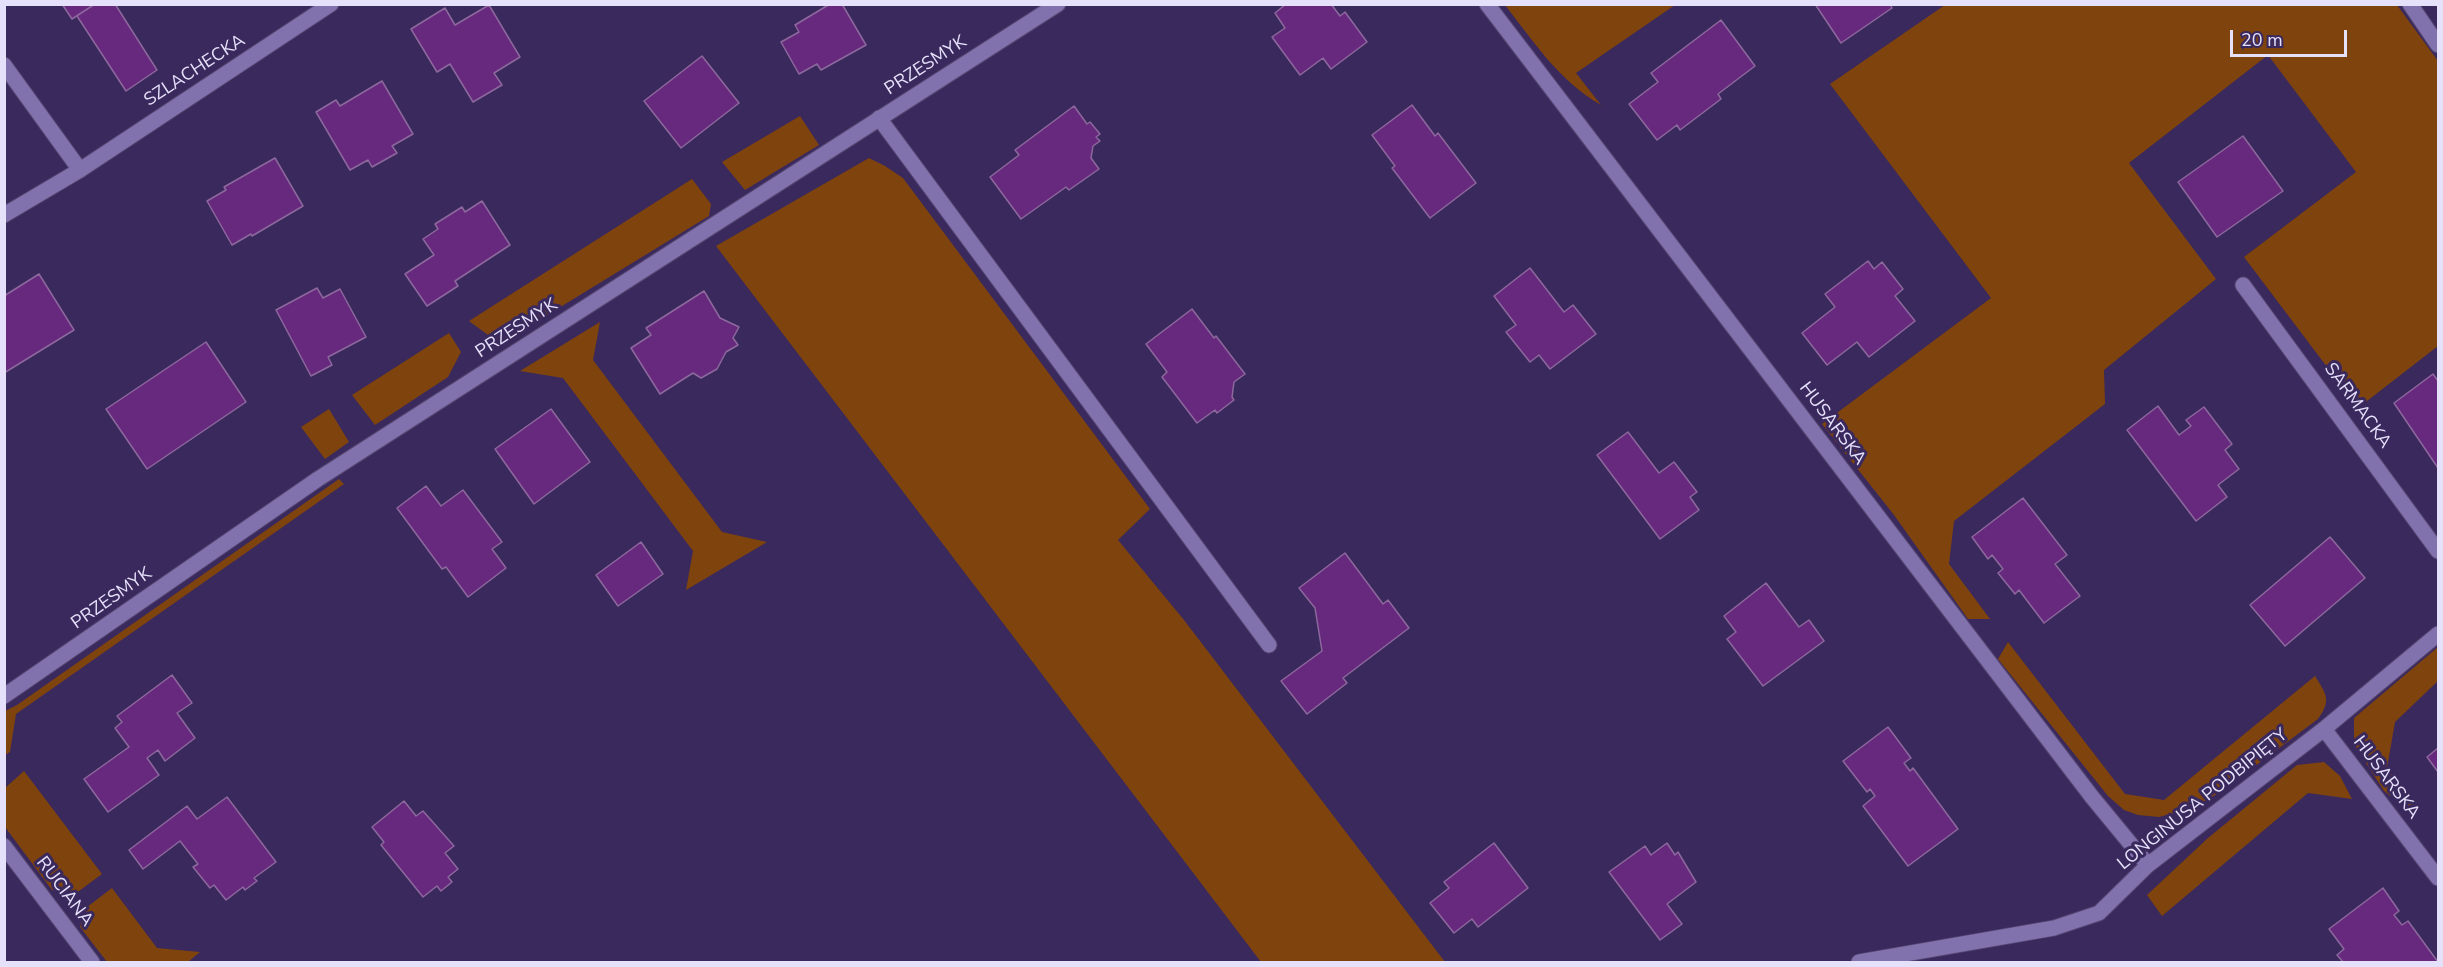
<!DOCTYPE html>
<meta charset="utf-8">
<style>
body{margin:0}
#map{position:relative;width:2443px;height:967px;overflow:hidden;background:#3a295d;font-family:"Nunito Sans",sans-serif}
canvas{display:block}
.frame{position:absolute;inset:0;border:6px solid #e6e1fb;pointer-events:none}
.scale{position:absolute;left:2230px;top:30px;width:117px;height:27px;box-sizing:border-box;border:3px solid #e6e1fb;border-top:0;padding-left:8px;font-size:18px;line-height:21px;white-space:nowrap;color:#e6e1fb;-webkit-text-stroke:4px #3a295d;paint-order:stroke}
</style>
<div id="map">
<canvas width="2443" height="967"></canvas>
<div class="frame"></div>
<div class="scale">20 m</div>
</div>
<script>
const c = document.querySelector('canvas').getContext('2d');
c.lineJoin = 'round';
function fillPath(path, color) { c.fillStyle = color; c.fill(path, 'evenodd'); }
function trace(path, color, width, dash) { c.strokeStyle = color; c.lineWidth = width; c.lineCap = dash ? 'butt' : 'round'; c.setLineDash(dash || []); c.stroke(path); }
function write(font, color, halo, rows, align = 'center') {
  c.font = font + ' "Nunito Sans",sans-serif'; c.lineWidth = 6; c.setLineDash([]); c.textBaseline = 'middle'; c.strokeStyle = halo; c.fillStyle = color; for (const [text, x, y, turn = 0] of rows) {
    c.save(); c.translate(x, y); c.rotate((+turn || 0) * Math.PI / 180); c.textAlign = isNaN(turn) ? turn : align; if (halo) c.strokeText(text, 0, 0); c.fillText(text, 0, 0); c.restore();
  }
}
fillPath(new Path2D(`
 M1505,5h170l-99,68 25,32c-42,-24 -67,-63 -96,-100z
 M1945,5h452l41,56v285l-80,62 -114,-151 112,-85 -88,-117 -139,108 87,116 -112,91 1,34 -151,117 -5,43 41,55h-22l-74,-104 -72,-91 169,-126 -161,-214z
 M800,116l19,29 -74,45 -23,-28z
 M869,158l16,8 18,12 247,331 -32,31 66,80 261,342h-184l-545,-716z
 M692,179l19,25 -2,12 -209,128 -31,-23z
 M600,322l-7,38 129,172 45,10 -81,48 7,-39 -130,-173 -43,-7z
 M449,333l12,19 -13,25 -73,48 -23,-30z
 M329,409l20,33 -24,17 -24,-32z
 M339,479l5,5 -328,230 -6,38 -5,3v-44l12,-6z
 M2008,642l117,152 39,6 151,-124c11,18 17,24 3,43l-95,71 -27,17 -37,10 -21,-2 -14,-5 -16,-14 -110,-137z
 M2438,647v34l-43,41 -8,46 29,39 -6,4 -26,-20 -30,-47v-26z
 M2324,762l16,14 12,23 -44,-6 -146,123 -15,-21 61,-57 89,-73z
 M24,771l78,103 -27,20 -23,-4 -47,-63v-39z
 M112,888l45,60 43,4 -12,10h-81l-27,-35 7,-20z`), '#7f430d');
const building = new Path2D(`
 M62,4h33l-23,15z
 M95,4h20l42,66 -31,21 -49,-75z
 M830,4h12l24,41 -45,25 -4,-6 -18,10 -18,-32 18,-10 -4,-7z
 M1286,4h45l9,12 5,-4 22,30 -36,27 -8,-11 -23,17 -28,-38 13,-9 -10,-15z
 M1815,4h75l2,4 -51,35z
 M489,5l31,52 -26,16 8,12 -29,17 -23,-38 -13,8 -26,-43 34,-21 10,17z
 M1721,20l34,46 -37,28 3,5 -41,31 -3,-5 -20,15 -28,-36 29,-22 -7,-9z
 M702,56l37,47 -58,45 -37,-47z
 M382,81l31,53 -21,12 5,7 -25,14 -4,-7 -18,10 -34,-58 20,-12 4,6z
 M1412,105l23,31 3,-3 38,50 -46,35 -38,-50 3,-2 -23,-31z
 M1074,106l13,18 3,-2 10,12 -4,3 4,4 -7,5 -2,12 8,11 -30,21 -3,-3 -45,32 -31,-42 29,-22 -4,-5z
 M2243,136l40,55 -66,46 -39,-55z
 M275,158l28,48 -51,30 -1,-2 -19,11 -25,-44 19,-11 -2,-3z
 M482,201l28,44 -55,36 3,5 -31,20 -22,-32 29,-19 -11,-16 15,-10 -3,-5 27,-17 3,5z
 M1868,261l6,8 8,-7 21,27 -8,7 20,25 -46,36 -12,-15 -30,23 -25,-32 33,-26 -10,-13z
 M1530,268l34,44 9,-7 23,29 -46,35 -11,-14 -9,7 -24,-30 10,-7 -22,-29z
 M39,274l35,56 -70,43v-77z
 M317,288l6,10 17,-9 26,48 -38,20 4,8 -21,11 -35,-66z
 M704,291l16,27 19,9 -6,11 5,7 -12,7 -9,17 -16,9 -8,-5 -33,21 -29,-46 20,-13 -5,-7z
 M1192,309l22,29 2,-2 29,38 -11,8 -2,15 2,3 -17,13 -2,-3 -18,13 -35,-46 5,-5 -21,-28z
 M206,342l40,60 -99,67 -41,-60z
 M2433,374l5,7v87l-44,-65z
 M2158,406l21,29 12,-9 -5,-6 18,-13 28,37 -7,6 14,19 -21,16 9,12 -31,24 -69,-91z
 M551,409l39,53 -56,42 -39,-55z
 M1628,432l31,41 15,-11 23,30 -7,5 9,13 -39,29 -63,-84z
 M426,486l15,20 22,-16 39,52 -10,7 14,19 -38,29 -22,-30 -4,2 -45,-61z
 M2023,498l44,57 -12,9 25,32 -36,27 -25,-33 -4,4 -17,-21 5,-4 -11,-14 -4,4 -16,-22z
 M2330,537l35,41 -80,68 -35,-41z
 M641,542l22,32 -45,32 -22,-31z
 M1345,553l38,51 5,-4 21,28 -66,50 4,5 -40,31 -26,-33 41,-30 -7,-43 -16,-20z
 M1766,583l33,44 10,-7 15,21 -61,45 -36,-47 9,-7 -12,-16z
 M172,675l20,28 -15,10 18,25 -30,23 -7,-11 -11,8 12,17 -51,37 -24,-33 45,-32 -14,-19 7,-6 -5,-6z
 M1888,727l23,31 -7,5 6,8 3,-3 45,61 -50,37 -45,-60 12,-10 -5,-7 -3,3 -24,-31z
 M2438,748v24l-11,-15z
 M227,797l49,65 -22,16 3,3 -12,9 -2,-3 -17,13 -12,-15 -4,3 -17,-21 5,-3 -18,-23 -37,28 -14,-19 58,-44 10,13z
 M404,801l12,15 7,-5 31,35 -9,7 13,16 -10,8 4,5 -11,9 -4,-5 -14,11 -42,-52 3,-3 -12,-15z
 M1494,843l34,45 -50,39 -6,-8 -18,14 -24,-30 19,-15 -5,-6z
 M1667,843l8,12 3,-3 18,30 -29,22 15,20 -22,16 -51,-68 36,-26 6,9z
 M2383,888l16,23 -5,4 8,10 6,-4 30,41h-95l-6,-7 7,-6 -15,-20z`);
fillPath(building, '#67297e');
trace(building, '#8d689d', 1.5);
const service = new Path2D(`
 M4,65l76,105
 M879,118l390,527`);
const minor = new Path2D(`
 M1487,4l605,793 56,68
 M2410,4l28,41
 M4,215l76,-45 251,-166
 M2243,285l195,266
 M4,696l314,-217 740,-475
 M2324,729l114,149
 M4,846l88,116
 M1859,962l195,-34 45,-15 49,-48 176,-136 114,-95`);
trace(service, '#554671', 17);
trace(minor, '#554671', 17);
trace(service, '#8171ac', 15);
trace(minor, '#8171ac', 15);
write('18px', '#e6e1fb', '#3a295d', [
 ["PRZESMYK",926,66,-33],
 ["SZLACHECKA",195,71,-33],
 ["PRZESMYK",517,329,-33],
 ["SARMACKA",2357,406,54],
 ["HUSARSKA",1832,424,53],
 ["PRZESMYK",112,599,-35],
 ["HUSARSKA",2386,778,53],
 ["LONGINUSA PODBIPIĘTY",2203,800,-39],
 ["RUCIANA",64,892,53]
]);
</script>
